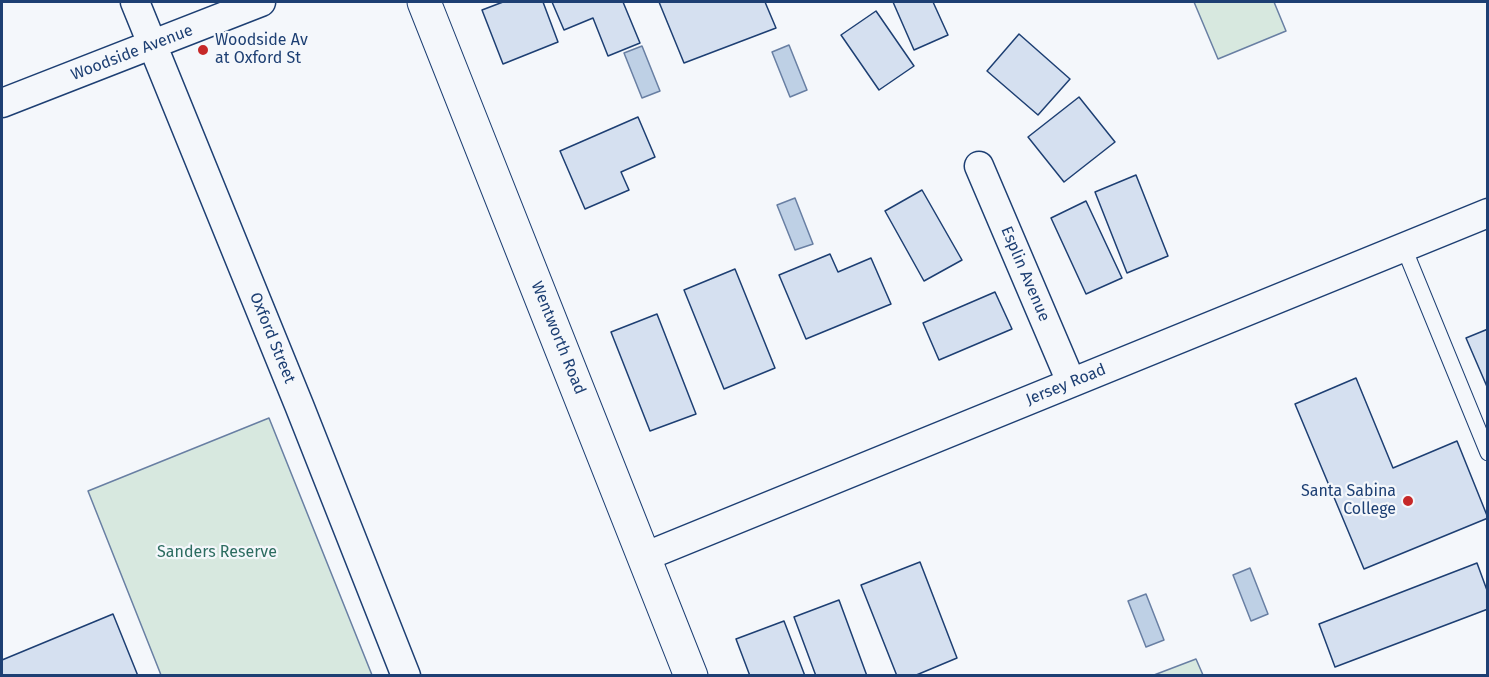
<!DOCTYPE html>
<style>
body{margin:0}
#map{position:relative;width:1489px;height:677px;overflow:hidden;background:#f4f7fb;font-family:"Fira Sans",sans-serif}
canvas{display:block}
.frame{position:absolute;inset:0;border:3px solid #1d3f73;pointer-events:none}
</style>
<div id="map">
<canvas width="1489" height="677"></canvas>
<div class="frame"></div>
</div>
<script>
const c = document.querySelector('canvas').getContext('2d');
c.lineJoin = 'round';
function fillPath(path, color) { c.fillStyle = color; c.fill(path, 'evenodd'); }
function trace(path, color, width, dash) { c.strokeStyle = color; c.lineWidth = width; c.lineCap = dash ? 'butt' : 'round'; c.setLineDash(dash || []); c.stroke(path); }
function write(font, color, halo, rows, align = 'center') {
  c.font = font + ' "Fira Sans",sans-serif'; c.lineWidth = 4.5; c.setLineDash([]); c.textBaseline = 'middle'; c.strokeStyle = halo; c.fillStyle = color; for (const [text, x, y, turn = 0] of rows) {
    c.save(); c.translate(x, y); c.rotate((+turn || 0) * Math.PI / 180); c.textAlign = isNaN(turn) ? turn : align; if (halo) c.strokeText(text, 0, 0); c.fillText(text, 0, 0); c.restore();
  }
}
const green = new Path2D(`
 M1194,2h80l12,29 -68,28z
 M269,418l103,257h-211l-73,-184z
 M1196,659l7,16h-49z`);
fillPath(green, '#d7e8df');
trace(green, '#687fa3', 1.5);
const water = new Path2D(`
 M789,45l18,45 -17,7 -18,-45z
 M642,46l18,45 -18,7 -18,-45z
 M795,198l18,46 -18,6 -18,-45z
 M1250,568l18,46 -17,7 -18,-46z
 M1146,594l18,46 -18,7 -18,-46z`);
fillPath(water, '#bed0e5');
trace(water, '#687fa3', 1.5);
const building = new Path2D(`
 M503,2h40l15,40 -55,22 -21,-54z
 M552,2h71l17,41 -32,13 -15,-38 -29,12z
 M659,2h106l11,26 -92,35z
 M893,2h40l15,33 -34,15z
 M876,11l38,55 -35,24 -38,-55z
 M1019,34l51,45 -32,36 -51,-44z
 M1079,97l36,45 -51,40 -36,-45z
 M638,117l17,40 -34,15 8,18 -44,19 -25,-58z
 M1136,175l32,81 -41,17 -32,-81z
 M922,190l40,70 -38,21 -39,-70z
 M1086,201l36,77 -36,16 -35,-76z
 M830,254l8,18 33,-14 20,46 -85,35 -27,-64z
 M735,269l40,99 -51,21 -40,-99z
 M995,292l17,37 -73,31 -16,-37z
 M657,314l39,100 -46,17 -39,-99z
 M1488,329v60l-22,-51z
 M1356,378l37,90 64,-27 31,77 -124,51 -69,-165z
 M920,562l37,96 -43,18h-17l-36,-91z
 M1477,563l11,30v16l-153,58 -16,-43z
 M839,600l28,76h-51l-22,-59z
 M113,614l25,62h-136v-16z
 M784,621l21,55h-55l-14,-37z`);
fillPath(building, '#d5e0f0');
trace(building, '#1d3f73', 1.5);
const lane = new Path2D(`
 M1404,248l84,205`);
const street = new Path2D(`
 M135,2l164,403 107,271
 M2,103l259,-101
 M979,166l92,216
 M644,557l844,-344`);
const secondary = new Path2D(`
 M424,2l267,674`);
trace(lane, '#1d3f73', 17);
trace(street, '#1d3f73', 31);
trace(secondary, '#1d3f73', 35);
trace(lane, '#f4f7fb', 15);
trace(street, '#f4f7fb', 28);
trace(secondary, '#f4f7fb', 33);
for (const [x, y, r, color] of [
 [203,50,6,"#c62828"],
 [1408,501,6,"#c62828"]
]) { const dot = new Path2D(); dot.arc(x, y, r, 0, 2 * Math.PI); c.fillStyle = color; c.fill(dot); trace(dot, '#f4f7fb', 2); }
write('16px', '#1d3f73', '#f4f7fb', [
 ["Woodside Av",215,41],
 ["at Oxford St",215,59],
 ["Santa Sabina",1396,492,"right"],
 ["College",1396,510,"right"]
], 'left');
write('16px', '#1d3f73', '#f4f7fb', [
 ["Woodside Avenue",132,53,-21],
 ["Esplin Avenue",1025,274,67],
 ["Oxford Street",272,338,68],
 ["Wentworth Road",558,338,68],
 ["Jersey Road",1066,385,-22]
]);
write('16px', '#2c6c60', '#f4f7fb', [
 ["Sanders Reserve",217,553]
]);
</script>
